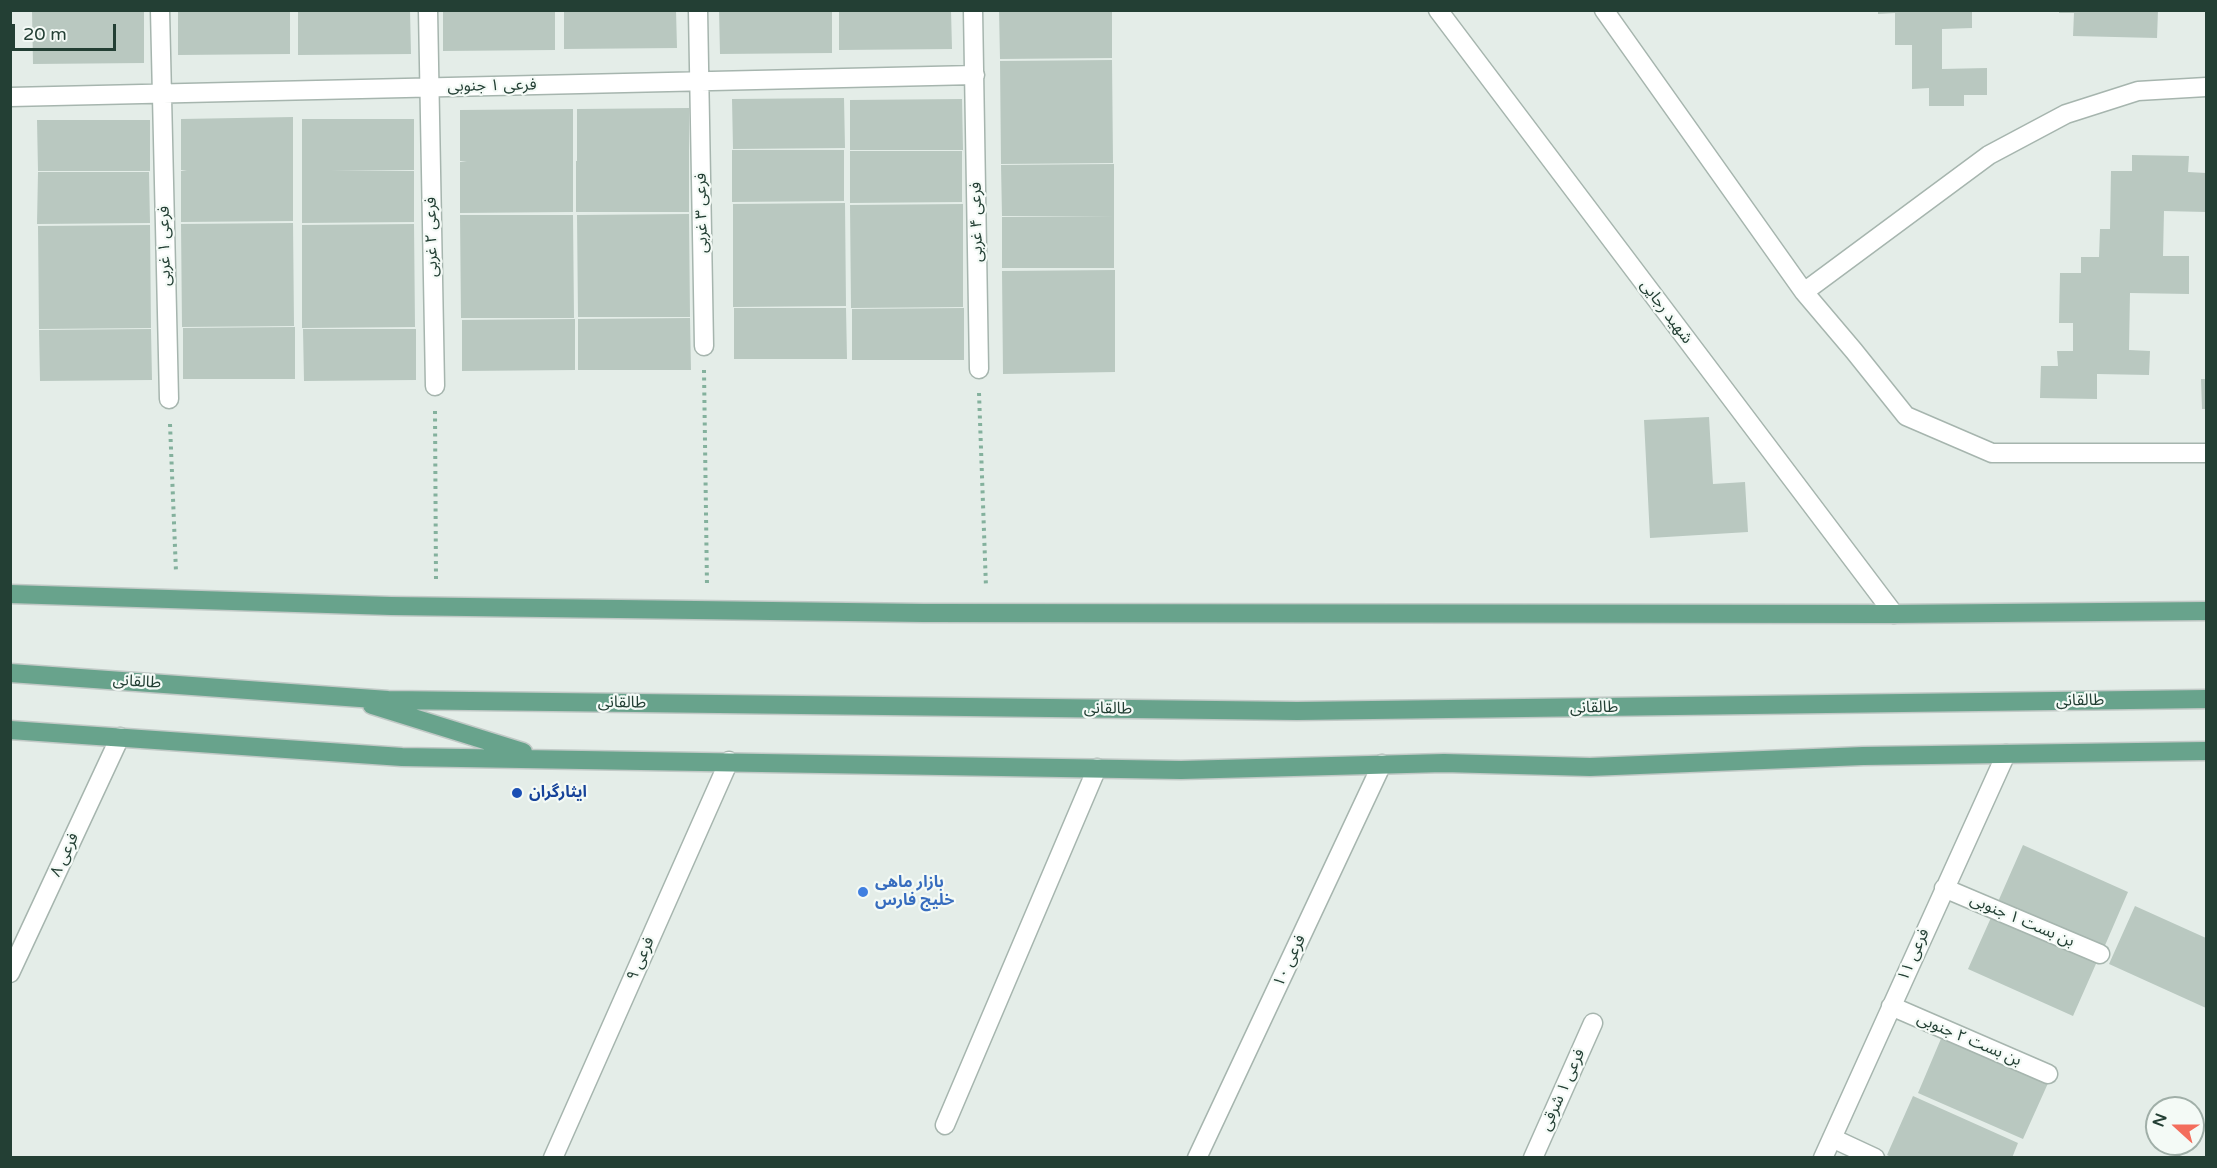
<!DOCTYPE html>
<meta charset="utf-8">
<style>
body{margin:0}
#map{position:relative;width:2217px;height:1168px;overflow:hidden;background:#e4ede8;font-family:"Varela Round",sans-serif}
canvas{display:block}
.frame{position:absolute;inset:0;border:12px solid #233f34;pointer-events:none}
.north{position:absolute;left:2145px;top:1096px;width:60px;height:60px;box-sizing:border-box;background:#f4faf6;border:2px solid #a0afa8;border-radius:50%;rotate:291deg;font-size:16px;font-weight:700;line-height:24px;text-align:center;color:#233f34}
.north::after{content:'';display:block;margin:auto;width:21px;height:27px;background:#f36d5c;clip-path:polygon(50% 0,100% 100%,50% 72%,0 100%)}
.scale{position:absolute;left:12px;top:24px;width:104px;height:27px;box-sizing:border-box;border:3px solid #233f34;border-top:0;padding-left:8px;font-size:18px;line-height:21px;white-space:nowrap;color:#233f34;-webkit-text-stroke:4px #f4faf6;paint-order:stroke}
</style>
<div id="map">
<canvas width="2217" height="1168"></canvas>
<div class="frame"></div>
<div class="north">N</div>
<div class="scale">20 m</div>
</div>
<script>
const c = document.querySelector('canvas').getContext('2d');
c.lineJoin = 'round';
function fillPath(path, color) { c.fillStyle = color; c.fill(path, 'evenodd'); }
function trace(path, color, width, dash) { c.strokeStyle = color; c.lineWidth = width; c.lineCap = dash ? 'butt' : 'round'; c.setLineDash(dash || []); c.stroke(path); }
function write(font, color, halo, rows, align = 'center') {
  c.font = font + ' "Varela Round","Noto Sans Arabic",sans-serif'; c.lineWidth = 4.5; c.setLineDash([]); c.textBaseline = 'middle'; c.strokeStyle = halo; c.fillStyle = color; for (const [text, x, y, turn = 0] of rows) {
    c.save(); c.translate(x, y); c.rotate((+turn || 0) * Math.PI / 180); c.textAlign = isNaN(turn) ? turn : align; if (halo) c.strokeText(text, 0, 0); c.fillText(text, 0, 0); c.restore();
  }
}
fillPath(new Path2D(`
 M32,10h112v53l-111,1z
 M178,10h112v44l-112,1z
 M298,10h112l1,44 -113,1z
 M443,10h112v40l-112,1z
 M564,10h112l1,38 -113,1z
 M719,10h113v43l-112,1z
 M839,10h112l1,39 -113,1z
 M999,10h113v48l-112,1z
 M1878,10h94v18l-30,1v40l45,-1v27h-23v11h-35v-18l-17,1v-44h-17v-32l-17,1z
 M2059,10h99l-1,28 -84,-2 1,-23h-15z
 M1112,60l1,103 -112,1 -1,-103z
 M844,98l1,50 -112,1 -1,-50z
 M962,99l1,51h-113v-50z
 M689,108v104h-113v-51h7h-6v-52z
 M573,109v103l-113,1v-51h7l-7,-1v-51z
 M293,117v104l-112,1v-51h6l-6,-1v-51z
 M302,119h112v51h-83l83,1v51l-112,1z
 M37,120h113v51h-112z
 M732,150h112v51l-112,1z
 M850,151h112v51l-112,1z
 M2132,155l57,1 -1,16 18,1v39l-42,-1 -1,45h26v38l-59,-1 -1,57 21,1 -1,24 -52,-1v25l-57,-1 1,-32h17l-1,-15h16v-28h-14l1,-50h21v-16h18l1,-28h10l1,-58h21z
 M1114,164v52h-112l-1,-51z
 M38,172h111l1,51 -113,1z
 M845,203l1,103 -113,1v-103z
 M963,204v103l-112,1 -1,-103z
 M689,214l1,103h-112l-1,-102z
 M460,215h113l1,103h-113z
 M1114,216v52h-112v-51z
 M293,223l1,103 -112,1 -1,-103z
 M414,224l1,103 -113,1v-103z
 M150,225l1,103 -112,1 -1,-103z
 M1115,270v102l-112,2 -1,-103z
 M734,308h112l1,51h-113z
 M964,308v52h-112v-51z
 M690,318l1,52h-113v-51z
 M575,319v51l-113,1v-51z
 M295,327v52h-112v-51z
 M151,329l1,51 -112,1 -1,-51z
 M303,329h113v51l-112,1z
 M2201,379h5v30h-4z
 M1709,417l4,67 32,-2 3,50 -98,6 -6,-118z
 M2023,845l105,47 -25,58 -106,-46z
 M2135,906l71,32v70l-97,-44z
 M1994,911l105,46 -26,59 -105,-47z
 M1943,1034l106,47 -26,58 -105,-46z
 M1913,1096l105,47 -6,15h-119l-6,-3z`), '#b9c8c0');
const service = new Path2D(`
 M1604,10l200,282 50,59 52,65 86,37h214
 M1804,292l185,-137 77,-41 72,-23 68,-4`);
const minor = new Path2D(`
 M160,10l9,389
 M428,10l7,376
 M698,10l6,336
 M973,10l6,359
 M10,97l965,-22
 M1944,888l156,66
 M10,973l110,-236
 M1891,1006l157,68
 M945,1125l152,-357
 M1832,1138l43,20
 M553,1158l176,-397
 M1197,1158l185,-394
 M1533,1158l60,-135
 M1823,1158l183,-404`);
const tertiary = new Path2D(`
 M1438,10l456,604`);
const primary = new Path2D(`
 M10,594l381,12 532,7 971,1 312,-3
 M10,673l378,27 909,11 909,-12
 M372,705l151,47
 M10,730l392,27 779,13 263,-7 146,4 273,-11 343,-5`);
trace(service, '#a6b5ae', 21);
trace(minor, '#a6b5ae', 21);
trace(tertiary, '#a6b5ae', 21);
trace(primary, '#c1c9c6', 21);
trace(new Path2D(`
 M704,370l3,215
 M979,393l7,194
 M435,411l1,170
 M170,424l6,148`), '#84b19d', 4, [3, 4.5]);
trace(service, '#fff', 18);
trace(minor, '#fff', 18);
trace(tertiary, '#fff', 18);
trace(primary, '#68a38c', 18);
for (const [x, y, r, color] of [
 [517,793,6,"#1a4fb4"],
 [863,892,6,"#3f7fe0"]
]) { const dot = new Path2D(); dot.arc(x, y, r, 0, 2 * Math.PI); c.fillStyle = color; c.fill(dot); trace(dot, '#f4faf6', 2); }
write('16px', '#233f34', '#f4faf6', [
 ["فرعی ۱ جنوبی",492,86,-1],
 ["فرعی ۳ غربی",702,213,-91],
 ["فرعی ۴ غربی",977,222,-91],
 ["فرعی ۲ غربی",432,237,-91],
 ["فرعی ۱ غربی",165,246,-91],
 ["شهید رجایی",1666,312,53],
 ["طالقانی",137,682,4],
 ["طالقانی",2080,701,-1],
 ["طالقانی",622,703,1],
 ["طالقانی",1594,708,-1],
 ["طالقانی",1108,709,1],
 ["فرعی ۸",65,855,-65],
 ["بن بست ۱ جنوبی",2022,921,23],
 ["فرعی ۱۱",1914,955,-66],
 ["فرعی ۹",641,959,-66],
 ["فرعی ۱۰",1290,961,-65],
 ["بن بست ۲ جنوبی",1969,1040,23],
 ["فرعی ۱ شرقی",1563,1090,-66]
]);
write('bold 16px', '#164399', '#f4faf6', [
 ["ایثارگران",529,793]
], 'left');
write('bold 16px', '#366cbe', '#f4faf6', [
 ["بازار ماهی",875,883],
 ["خلیج فارس",875,901]
], 'left');
</script>
